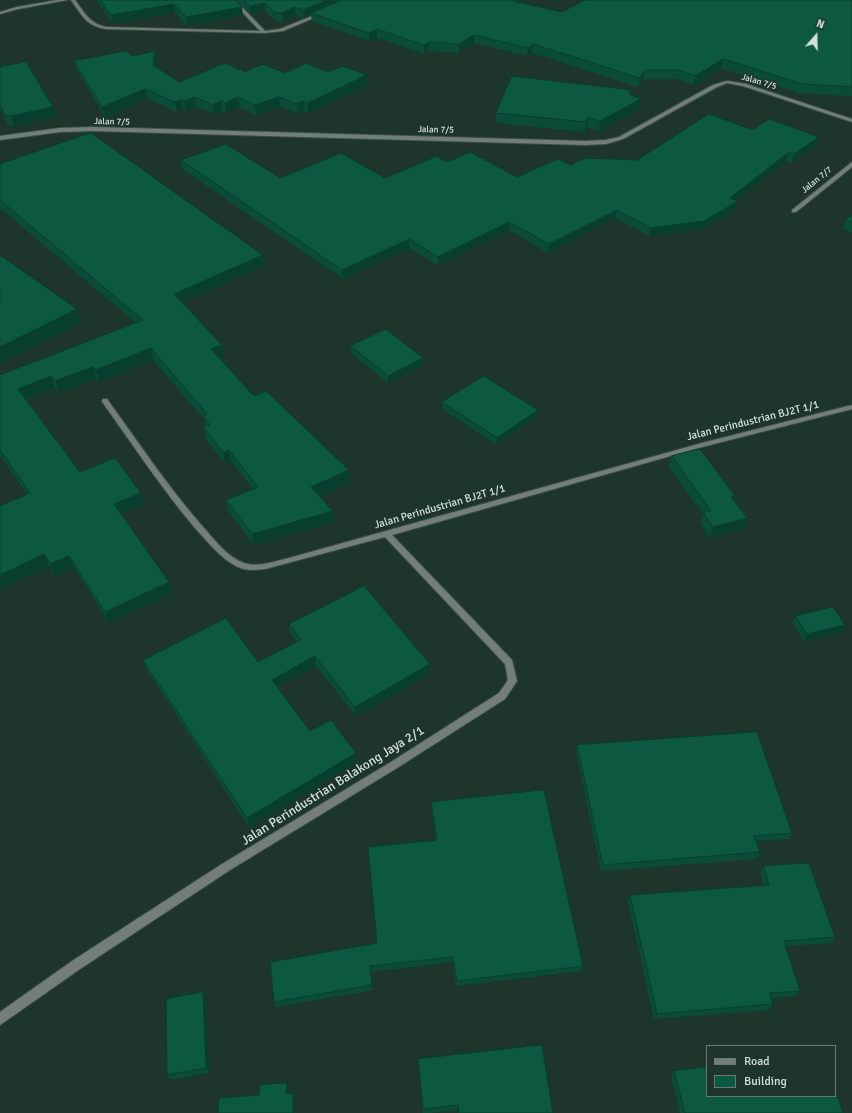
<!DOCTYPE html>
<style>
body{margin:0}
#map{position:relative;width:852px;height:1113px;overflow:hidden;background:#1e352c;font-family:Signika,sans-serif}
canvas{display:block}
.legend{position:absolute;left:706px;top:1045px;width:130px;height:52px;box-sizing:border-box;background:#1e352c;border:1px solid #677a72;margin:0;padding:5px 7px;list-style:none;font-size:12px;color:#d4e2dc}
.legend li{display:flex;align-items:center;gap:8px;height:20px}
.legend b{width:20px;border:1px solid #677a72}
.north{position:absolute;left:796px;top:16px;width:40px;height:40px;-webkit-text-stroke:3px #1e352c;paint-order:stroke;rotate:20deg;font-size:11px;font-weight:700;line-height:16px;text-align:center;color:#d4e2dc}
.north::after{content:'';display:block;margin:auto;width:14px;height:18px;background:#d4e2dc;clip-path:polygon(50% 0,100% 100%,50% 72%,0 100%)}
</style>
<div id="map">
<canvas width="852" height="1113"></canvas>
<ul class="legend">
<li><b style="height:5px;background:#737e79"></b>Road</li>
<li><b style="height:11px;background:#0c5841"></b>Building</li>
</ul>
<div class="north">N</div>
</div>
<script>
const c = document.querySelector('canvas').getContext('2d');
c.lineJoin = 'round';
function trace(path, color, width, dash) { c.strokeStyle = color; c.lineWidth = width; c.lineCap = dash ? 'butt' : 'round'; c.setLineDash(dash || []); c.stroke(path); }
function fillPath(path, color) { c.fillStyle = color; c.fill(path, 'evenodd'); }
function write(font, color, halo, rows, align = 'center') {
  c.font = font + ' Signika,sans-serif'; c.lineWidth = 3; c.setLineDash([]); c.textBaseline = 'middle'; c.strokeStyle = halo; c.fillStyle = color; for (const [text, x, y, turn = 0] of rows) {
    c.save(); c.translate(x, y); c.rotate((+turn || 0) * Math.PI / 180); c.textAlign = isNaN(turn) ? turn : align; if (halo) c.strokeText(text, 0, 0); c.fillText(text, 0, 0); c.restore();
  }
}
const minor = new Path2D(`
 M58,0h9l-49,9 -18,5v-2l17,-5z
 M71,0h4c9,12 15,24 31,27l154,4 -29,-31h4l30,31 15,-2 40,-16 3,1 -40,17 -19,2 -158,-4c-20,-3 -24,-14 -35,-29z
 M727,81l19,3 106,35v3l-109,-36 -16,-3 -10,4 -94,52 -17,5 -21,1 -492,-14 -33,1 -60,8v-4l60,-8 33,-1 492,14 21,-1 13,-3 94,-52z
 M852,162v5l-56,45h-4v-2z
 M103,399h4c31,43 61,88 96,128 11,12 24,30 41,36 14,5 31,-2 45,-5l413,-115 150,-38v4l-150,38 -310,88 120,125 5,21 -12,18 -108,69 -167,102 -150,99 -80,56v-13l72,-51 150,-97 169,-102 108,-69 9,-13 -3,-16 -120,-127 -120,32c-8,1 -19,2 -27,-2 -17,-8 -30,-25 -43,-39 -33,-39 -62,-83 -92,-125l-1,-2z`);
trace(minor, '#3b5148', 2);
fillPath(minor, '#737e79');
fillPath(new Path2D(`
 M96,0h140l7,15 -56,11 -12,-14 -62,11z
 M237,0h281v2l44,10 290,-12v96l-52,-3 -79,-25 -27,17 -15,-6h-36l-5,8 -106,-34 -5,3 -53,-13 -15,10 -30,-2 -5,3 -47,-16 -7,3 -58,-20 -1,-6 -7,3 -8,-3 -13,6h-7l-11,-10 -14,3z
 M155,51l2,10 -1,6 23,15 66,-10 40,1 43,-1 39,13 -59,28 -4,-2 -6,3 -18,-8 -23,9 -18,-8 -13,6 -4,-2 -8,3 -18,-8 -10,5 -3,-2 -6,3 -30,-14 -42,19 -28,-47 -3,-9 58,-5z
 M0,67l56,50 -42,9 -6,-1 -8,-16z
 M631,95l8,14 -40,22 -12,-4 -2,5 -89,-9v-10z
 M753,130l64,15 -25,18 -6,-2 -51,39 3,1 -2,9 -34,19 -52,7 -35,-18 -67,35 -39,-23 -71,35 -29,-17 -66,31 -161,-110 -1,-9 99,18h105l62,-16 70,15 54,-12 66,-5z
 M0,164l263,91 1,11 -82,36 40,43 2,11 -5,2 35,38 96,86 -31,14 15,26 -80,23 -25,-33 -3,-12 27,-11 -22,-28 -6,3 -19,-25 -3,-12 2,-1 -1,-7 -51,-59 -54,22 -3,-4 -37,15 -4,-5 -30,11 55,73 61,21 3,11 -23,10 48,68 3,11 -63,30 -35,-56 -19,9 -6,-10 -49,23 27,-95 -27,-39v-80l136,-52 -136,-115z
 M852,215v18l-9,-4 3,-9z
 M351,346l72,19 -35,18 -37,-30z
 M442,402l96,8 -1,7 -41,28 -54,-36z
 M672,456l63,40 -1,4 13,18 -3,11 -34,9 -10,-15 3,-9 -34,-47z
 M795,616l47,16 -38,9 -12,-18z
 M289,624l141,40v10l-74,42 -40,-50 -39,21 33,44 46,22 1,9 -108,65 -102,-157 -4,-10 115,2 39,-20 -7,-9z
 M577,745l215,88 -3,6 -33,2 4,11 -3,7 -156,12 -25,-120z
 M431,802l152,164 -1,5 -126,15 -3,-24 -83,10 3,18 -98,17 -1,-5 103,-59 59,-103 -5,-31z
 M764,866l71,71 -4,6 -45,3 14,45 -4,5 -25,2 2,6 -4,6 -115,9 -26,-118 2,-6 134,-10 -4,-12z
 M205,997l4,76 -39,7 -3,-5z
 M418,1059l135,54h-95v-3l-28,3h-7z
 M674,1071l169,42h-163l-9,-37z`), '#0a4c38');
fillPath(new Path2D(`
 M328,0h21l-38,13v2l-7,3 -1,-8z
 M265,3v8l-14,3 -1,-8z
 M174,4l1,8 -62,11 -2,-8z
 M242,7l1,8 -56,11 -1,-9z
 M295,7l1,8 -13,6 -1,-8z
 M377,29v9l-7,3 -1,-8z
 M474,35v8l-15,10v-9z
 M429,42v9l-5,3v-9z
 M533,44l-1,9 -5,3 1,-8z
 M155,51l2,10 -3,14 -1,-10z
 M723,59l-2,9 -27,17 1,-9z
 M645,70l-2,9 -5,8 2,-9z
 M367,75v10l-59,28v-10z
 M145,89l2,9 -42,19 -3,-10z
 M195,97l1,9 -10,5 -2,-10z
 M238,97l1,10 -13,6 -1,-10z
 M279,97l1,9 -23,9 -2,-10z
 M641,99l-2,10 -40,22 1,-10z
 M181,100l2,9 -6,3 -2,-10z
 M221,101l1,10 -8,3 -1,-9z
 M303,101l1,10 -6,3 -1,-10z
 M53,107l3,10 -42,9 -3,-10z
 M588,117l-1,10 -2,5 1,-10z
 M819,137l-2,8 -25,18 2,-9z
 M789,152l-3,9 -58,45 2,-8z
 M738,201l-2,9 -34,19 -52,7 1,-8z
 M617,210l-2,8 -67,35 1,-9z
 M509,222v8l-71,35v-8z
 M409,239v9l-66,31 -1,-9z
 M263,255l1,11 -88,39 -2,-11z
 M77,309l4,14 -81,41v-17z
 M222,345l2,11 -11,4 -2,-11z
 M151,348l2,12 -54,22 -3,-12z
 M423,358v7l-35,18v-7z
 M93,367l3,11 -37,15 -4,-12z
 M51,376l4,12 -33,12 -4,-11z
 M538,410l-1,7 -41,28 1,-7z
 M229,450l2,11 -6,3 -2,-12z
 M349,470l1,12 -38,17 -1,-12z
 M141,493l3,11 -27,12 -3,-12z
 M735,496l-3,10 -1,-9z
 M333,511l1,11 -80,23 -2,-11z
 M747,518l-3,11 -34,9 3,-11z
 M44,554l5,12 -49,23v-14z
 M69,556l5,11 -19,9 -5,-12z
 M169,582l3,11 -63,30 -4,-11z
 M845,625l-3,7 -38,9 3,-7z
 M315,656l1,10 -43,23 -1,-9z
 M430,664v10l-74,42 -1,-9z
 M356,753l1,9 -108,65 -2,-9z
 M203,992l2,5 4,76 -3,-5z
 M287,1083l1,5v11l-2,-5z
 M293,1093l1,5v15h-1z`), '#083e2e');
const building = new Path2D(`
 M100,0h136l6,7 -56,10 -12,-13 -63,11z
 M244,0h84l-25,10 -8,-3 -13,6h-7l-10,-10 -15,3z
 M342,0h173l-2,1 49,11 23,-12h267v87l-49,-3 -80,-25 -28,17 -15,-6h-35l-5,8 -107,-34 -5,4 -54,-13 -15,9 -30,-2 -5,3 -47,-16 -8,4 -58,-20z
 M127,51l5,5 23,-5 -2,14 26,17 46,-19 20,9 18,-8 22,9 21,-10 22,9 14,-6 25,9 -59,28 -5,-2 -6,3 -18,-7 -24,8 -17,-8 -13,6 -4,-2 -8,4 -18,-8 -11,4 -3,-1 -6,2 -30,-13 -43,18 -28,-46z
 M26,62l27,45 -42,9 -6,-1 -5,-10v-38z
 M512,76l120,14 -3,4 12,5 -41,22 -12,-4 -2,5 -90,-9z
 M709,114l44,16 16,-11 50,18 -25,17 -5,-2 -59,46 8,3 -34,20 -53,7 -34,-18 -68,34 -40,-22 -71,35 -29,-18 -67,31 -161,-110 45,-16 54,34 61,-25 44,25 52,-22 10,6 23,-10 47,25 41,-18 13,6 13,-7 53,2z
 M91,133l172,122 -89,39 48,51 -11,4 43,47 12,-5 83,79 -38,17 22,24 -81,23 -26,-34 32,-13 -29,-37 -6,2 -20,-25 7,-2 -7,-9 4,-2 -56,-66 -55,22 -3,-3 -38,14 -4,-5 -33,13 62,83 35,-14 26,35 -27,11 55,78 -64,30 -36,-56 -19,8 -6,-10 -44,21v-69l30,-13 -30,-43v-75l143,-55 -143,-120v-36z
 M852,215v8l-6,-3z
 M0,255l77,54 -77,38z
 M386,329l37,29 -35,18 -37,-30z
 M484,376l54,34 -41,28 -55,-36z
 M700,449l35,47 -4,1 16,21 -34,9 -10,-15 8,-1 -39,-55z
 M364,586l66,78 -75,43 -40,-51 -43,24 38,51 21,-11 25,33 -109,65 -104,-158 83,-42 32,44 43,-22 -12,-16z
 M833,607l12,18 -38,9 -12,-18z
 M757,732l35,101 -38,3 6,16 -157,13 -26,-120z
 M544,790l39,176 -126,15 -4,-24 -83,9 2,19 -98,17 -4,-40 107,-19 -9,-96 69,-7 -6,-38z
 M809,863l26,74 -51,4 16,50 -30,2 3,11 -116,10 -27,-119 139,-10 -5,-19z
 M203,992l3,76 -39,7 -1,-76z
 M542,1045l11,68h-94l-1,-8 -35,4 -5,-50z
 M707,1067v29h128v-6l8,23h-158l-11,-42z
 M287,1083l-1,11 7,-1v20h-75l1,-15 40,-3 1,-10z`);
fillPath(building, '#0c5841');
trace(building, '#083e2e', 1);
write('9px', '#d4e2dc', '#1e352c', [
 ["Jalan 7/5",759,82,16],
 ["Jalan 7/5",112,122,1],
 ["Jalan 7/5",436,130,1],
 ["Jalan 7/7",817,180,-39]
]);
write('11px', '#d4e2dc', '#1e352c', [
 ["Jalan Perindustrian BJ2T 1/1",753,421,-14],
 ["Jalan Perindustrian BJ2T 1/1",440,507,-16]
]);
write('13px', '#d4e2dc', '#1e352c', [
 ["Jalan Perindustrian Balakong Jaya 2/1",333,786,-32]
]);
</script>
